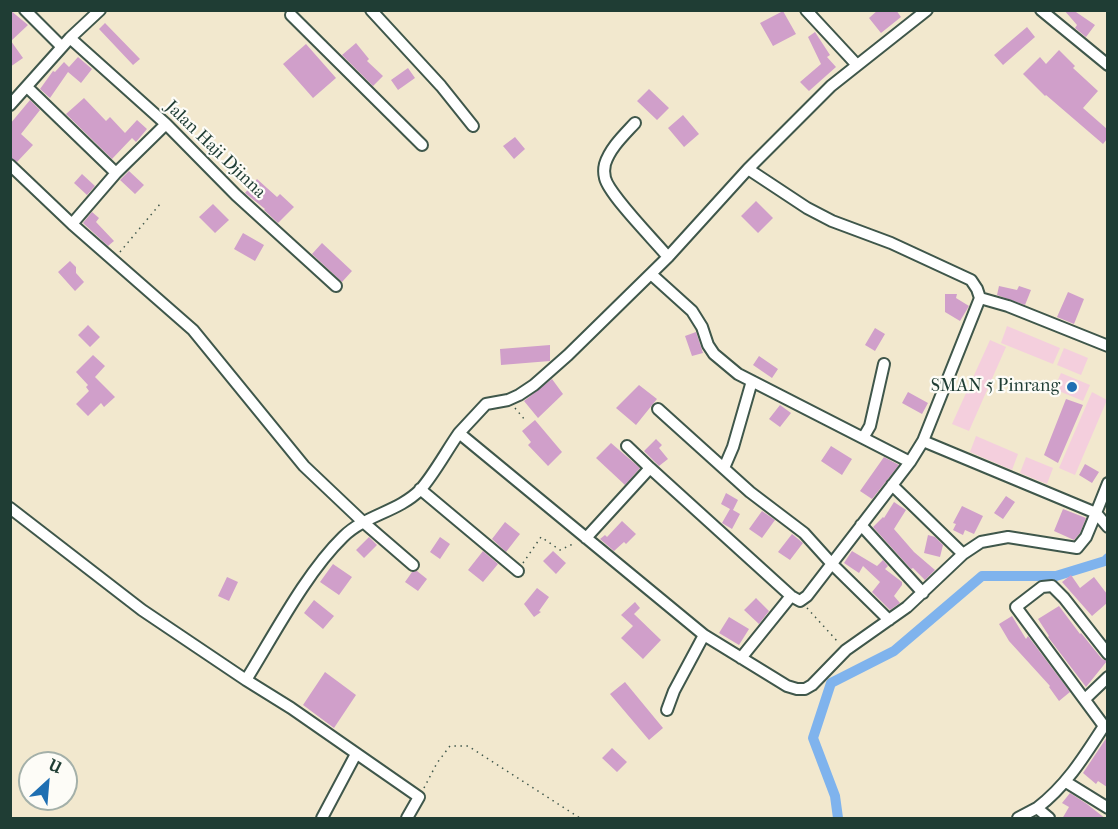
<!DOCTYPE html>
<style>
body{margin:0}
#map{position:relative;width:1118px;height:829px;overflow:hidden;background:#f2e8ce;font-family:"IM FELL French Canon",serif}
canvas{display:block}
.frame{position:absolute;inset:0;border:12px solid #1f3d34;pointer-events:none}
.north{position:absolute;left:18px;top:751px;width:60px;height:60px;box-sizing:border-box;background:#fdfcf7;border:2px solid #a4b0a9;border-radius:50%;rotate:26deg;font-size:16px;font-weight:700;line-height:24px;text-align:center;color:#1f3d34}
.north::after{content:'';display:block;margin:auto;width:21px;height:27px;background:#1f6fb2;clip-path:polygon(50% 0,100% 100%,50% 72%,0 100%)}
</style>
<div id="map">
<canvas width="1118" height="829"></canvas>
<div class="frame"></div>
<div class="north">U</div>
</div>
<script>
const c = document.querySelector('canvas').getContext('2d');
c.lineJoin = 'round';
function fillPath(path, color) { c.fillStyle = color; c.fill(path, 'evenodd'); }
function trace(path, color, width, dash) { c.strokeStyle = color; c.lineWidth = width; c.lineCap = dash ? 'butt' : 'round'; c.setLineDash(dash || []); c.stroke(path); }
function write(font, color, halo, rows, align = 'center') {
  c.font = font + ' "IM FELL French Canon",serif'; c.lineWidth = 4.5; c.setLineDash([]); c.textBaseline = 'middle'; c.strokeStyle = halo; c.fillStyle = color; for (const [text, x, y, turn = 0] of rows) {
    c.save(); c.translate(x, y); c.rotate((+turn || 0) * Math.PI / 180); c.textAlign = isNaN(turn) ? turn : align; if (halo) c.strokeText(text, 0, 0); c.fillText(text, 0, 0); c.restore();
  }
}
fillPath(new Path2D(`
 M1007,326l53,22 -7,16 -52,-21z
 M990,340l16,7 -37,84 -17,-7z
 M1064,348l24,10 -7,17 -24,-10z
 M1061,373l29,12 -7,16 -29,-12z
 M1092,392l15,8 -32,75 -16,-7z
 M976,436l42,18 -6,16 -42,-18z
 M1026,457l27,11 -6,16 -27,-11z`), '#f4cfdd');
trace(new Path2D(`
 M838,818l-3,-22 -22,-58 18,-55 63,-32 88,-75h74l49,-15 3,-3`), '#7fb3ed', 10);
fillPath(new Path2D(`
 M10,10l18,15 -17,16 12,17 -13,9z
 M878,10h18l5,7 -20,16 -12,-15z
 M1064,10h9l22,15 -9,12 -11,-9 2,-3z
 M783,11l13,23 -23,12 -13,-23z
 M105,23l35,36 -7,6 -34,-36z
 M1027,27l8,10 -32,28 -9,-10z
 M815,32l15,23 -3,2 9,10 -27,24 -9,-9 21,-18 -13,-27z
 M356,43l13,16 -2,2 16,15 -10,10 -31,-31z
 M306,44l30,34 -23,20 -30,-34z
 M1059,50l16,16 -2,2 25,23 -15,17 24,21v10l-4,5 -57,-49 -1,1 -22,-22 17,-17 6,7z
 M78,57l14,12 -11,14 -13,-11 -18,26 -10,-9 13,-18 2,1 9,-10 5,5z
 M408,68l7,10 -17,12 -7,-10z
 M649,89l20,19 -12,12 -20,-19z
 M84,98l22,23 4,-4 15,16 12,-13 10,9 -11,13 -4,-4 -20,21 -46,-45z
 M30,100l10,10 -19,24 12,11 -16,17 -7,-4v-34z
 M683,115l16,19 -15,13 -16,-19z
 M515,137l10,12 -11,10 -11,-13z
 M129,171l15,14 -9,9 -15,-14z
 M82,174l13,12 -8,9 -13,-12z
 M257,179l20,18 3,-3 14,13 -16,16 -14,-13 1,-1 -20,-16z
 M756,201l17,17 -15,15 -17,-17z
 M213,204l16,16 -14,13 -16,-16z
 M92,212l7,6 -3,4 18,19 -6,5 -25,-23z
 M243,233l21,12 -9,16 -21,-12z
 M322,243l30,28 -10,11 -30,-28z
 M70,261l6,6v6l8,9 -9,9 -17,-19z
 M999,286l18,4 2,-4 12,4 -6,15 -28,-10z
 M1068,292l16,7 -10,25 -17,-7z
 M945,294h12l-1,4 13,8 -9,15 -15,-9z
 M88,325l12,12 -10,10 -12,-12z
 M875,328l10,6 -10,17 -10,-6z
 M696,332l7,21 -11,3 -7,-20z
 M550,345v16l-49,4 -1,-16z
 M93,355l12,11 -10,11 20,20 -11,10 -3,-4 -13,13 -12,-12 13,-13 -3,-4 2,-2 -12,-13z
 M759,356l19,13 -6,9 -19,-13z
 M552,379l11,15 -25,24 -14,-17z
 M639,385l18,14 -21,26 -20,-17z
 M908,392l20,11 -6,11 -20,-11z
 M1066,399l17,6 -25,58 -14,-8z
 M780,405l11,8 -11,14 -11,-8z
 M535,420l27,32 -14,14 -20,-21 3,-3 -9,-11z
 M656,439l6,6 -3,3 9,11 -9,7 -15,-15z
 M611,443l29,25 -15,17 -29,-27z
 M831,446l21,13 -10,16 -21,-14z
 M884,457l15,8 -27,34 -12,-8z
 M1085,464l14,8 -7,11 -13,-8z
 M726,493l12,7 -5,10 7,4 -8,15 -10,-6 8,-14 -9,-5z
 M1006,496l9,6 -12,17 -9,-6z
 M894,502l12,8 -12,19 20,23 21,18 -10,10 -12,-12 -2,1 -38,-42 10,-10 1,1z
 M962,506l21,10 -9,18 -9,-4 -2,5 -10,-5 3,-6 -3,-1z
 M1063,509l23,9 -6,15 -6,7 -20,-9z
 M762,511l13,9 -13,18 -13,-9z
 M622,521l14,13 -10,10 -2,-2 -10,9 -14,-12 5,-4 2,2z
 M505,522l15,12 -14,18 -14,-13z
 M792,534l11,9 -13,17 -12,-8z
 M928,535l7,2 8,8 -3,12 -16,-4z
 M369,537l8,8 -13,13 -8,-8z
 M440,537l10,7 -10,15 -10,-7z
 M483,551l15,13 -15,18 -15,-12z
 M553,551l13,12 -10,11 -13,-13z
 M852,551l25,15 6,-6 5,6 -3,3 17,13v3l-8,11 6,7 -10,7 -18,-18 8,-10 -17,-16 -4,7 -15,-10z
 M333,564l19,13 -13,18 -19,-13z
 M417,571l10,8 -9,12 -13,-9 7,-10z
 M1071,575l9,13 14,-11 13,17v9l-15,13 -30,-34z
 M227,577l11,5 -9,19 -11,-5z
 M537,588l12,9 -10,14 2,1 -7,5 -10,-13z
 M756,598l13,13 -10,13 -15,-14z
 M314,600l20,16 -11,13 -19,-16z
 M635,602l5,6 -6,6 27,26 -18,19 -22,-21 12,-12 -12,-11z
 M1059,606l21,28 1,-1 21,26 5,2 -21,26 -38,-50 1,-1 -11,-17z
 M1012,616l14,23 2,-3 42,56 -11,9 -10,-14 1,-1 -41,-45 -10,-17z
 M729,617l20,12 -10,16 -20,-12z
 M325,672l31,23 -22,33 -31,-23z
 M625,682l38,46 -14,12 -39,-46z
 M1107,737v50l-9,-6 -2,3 -13,-11z
 M612,748l15,14 -10,10 -15,-14z
 M1070,793l17,11 19,15h-44l7,-12 -7,-4z`), '#d09fca');
const minor = new Path2D(`
 M25,10l37,37
 M371,10l70,76 32,40
 M806,10l51,55
 M1041,10l67,55
 M291,15l131,130
 M70,38l96,86 70,71 100,91
 M27,87l89,86 50,-49
 M10,105l60,-67 30,-28
 M635,123c-11,12 -25,25 -30,41 -1,4 -1,10 0,14 4,17 50,63 63,79
 M10,165l62,59 121,106 111,136 58,55 51,44
 M748,169l83,-83 96,-76
 M72,224l44,-51
 M651,274l41,37 10,16 6,18 6,9 24,20 172,88 13,-21
 M980,298l28,8 100,40
 M658,409l92,83 54,41 28,31 57,56
 M459,433l27,-29 22,-4 11,-5 15,-10 34,-30 100,-98 80,-88 59,39 25,13 59,22 80,37 6,9 3,9 -57,143 173,72 12,-30
 M863,438l7,-12 14,-62
 M627,446l23,22
 M724,468l9,-21 19,-66
 M892,485l71,69
 M420,489l98,82
 M10,508l132,102 104,70c28,-45 60,-107 97,-143 22,-22 55,-25 77,-47 13,-14 27,-40 39,-57l245,202 83,51 10,3h8l7,-4 34,-35 61,-43 56,-53 18,-12 27,-5 69,11 9,-11 10,-24 12,14
 M861,525l62,68
 M586,538l64,-70 141,128 9,5 7,-5 103,-134
 M741,658l50,-62
 M246,680l45,28 128,89 -12,21
 M1085,699l23,-22
 M667,710l7,-19 30,-56
 M1066,782l42,26
 M322,818l34,-64
 M1018,818l19,-10
 M1049,818l-12,-10c29,-22 47,-51 67,-82l-88,-119 26,-20 10,-1 12,12 44,56`);
trace(minor, '#3f574b', 14);
trace(new Path2D(`
 M120,252l40,-48
 M515,408l10,12
 M523,563l18,-26 19,13 15,-7
 M807,608l31,34
 M424,788l13,-25 13,-17h18l112,72`), '#3f574b', 1.5, [1.5, 4.5]);
trace(minor, '#fff', 10);
for (const [x, y, r, color] of [
 [1072,387,6,"#1f6fb2"]
]) { const dot = new Path2D(); dot.arc(x, y, r, 0, 2 * Math.PI); c.fillStyle = color; c.fill(dot); trace(dot, '#fdfcf7', 2); }
write('18px', '#1f3d34', '#fdfcf7', [
 ["Jalan Haji Djinna",215,150,44]
]);
write('18px', '#1f3d34', '#fdfcf7', [
 ["SMAN 5 Pinrang",1060,387]
], 'right');
</script>
